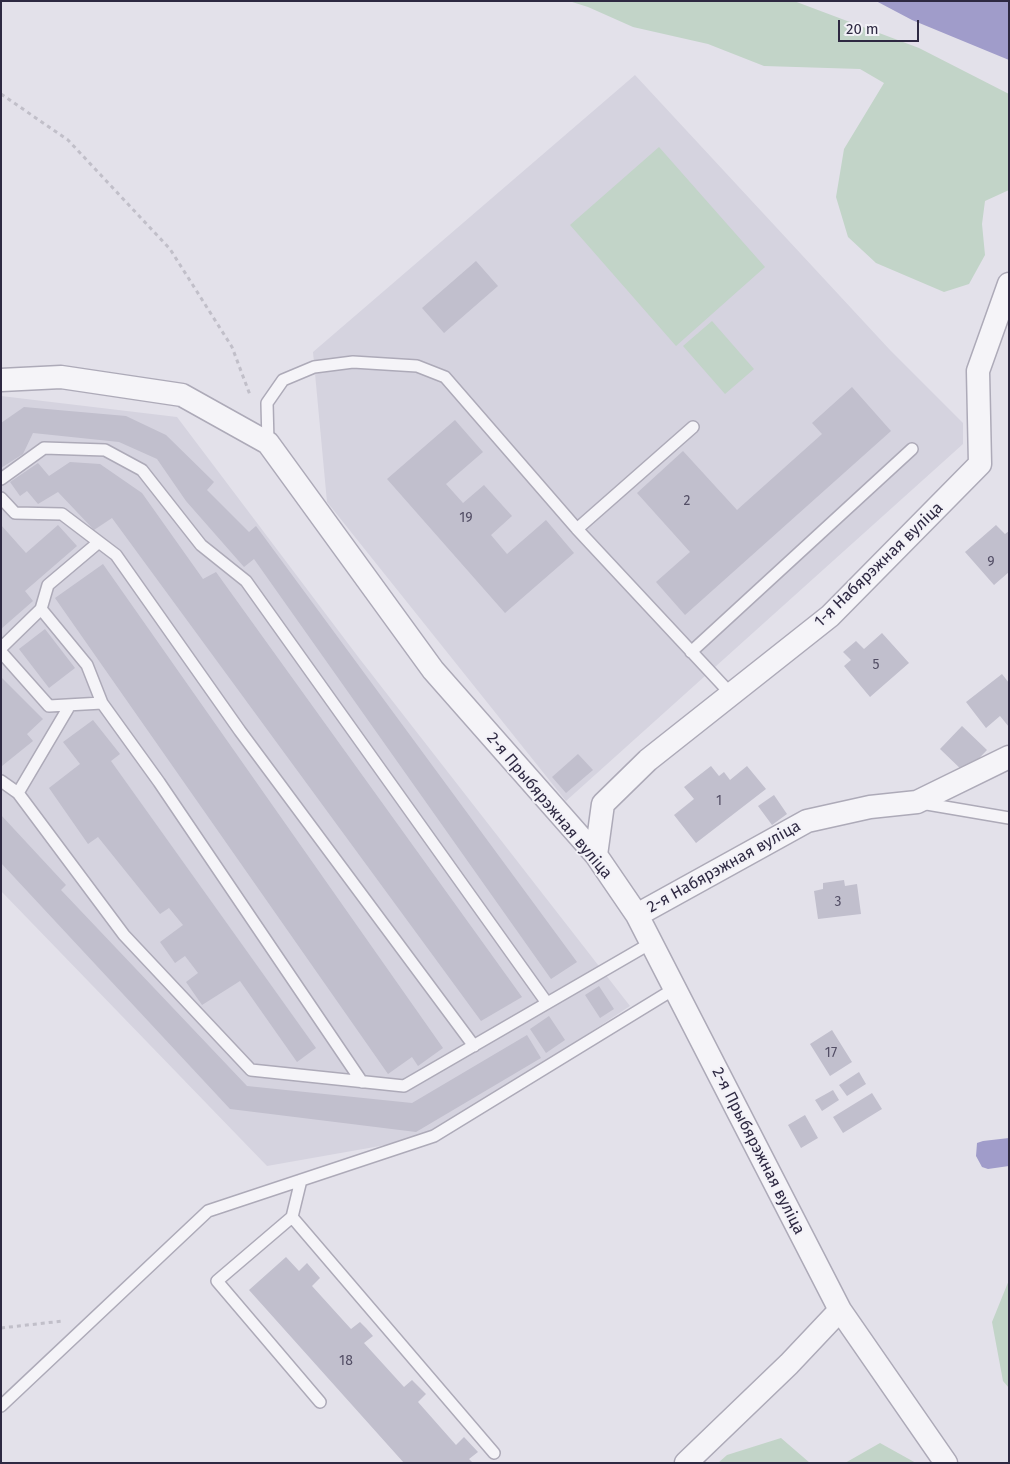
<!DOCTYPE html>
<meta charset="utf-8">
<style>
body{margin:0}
#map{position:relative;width:1010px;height:1464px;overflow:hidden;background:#e3e1ea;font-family:"Fira Sans",sans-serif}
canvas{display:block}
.frame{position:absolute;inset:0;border:2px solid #2e2942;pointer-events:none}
.scale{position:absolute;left:838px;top:20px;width:81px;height:22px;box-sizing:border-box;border:2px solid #2e2942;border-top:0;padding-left:6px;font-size:15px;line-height:18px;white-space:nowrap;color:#2e2942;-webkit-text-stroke:4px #f2f1f7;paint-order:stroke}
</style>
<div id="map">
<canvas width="1010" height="1464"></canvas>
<div class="frame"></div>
<div class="scale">20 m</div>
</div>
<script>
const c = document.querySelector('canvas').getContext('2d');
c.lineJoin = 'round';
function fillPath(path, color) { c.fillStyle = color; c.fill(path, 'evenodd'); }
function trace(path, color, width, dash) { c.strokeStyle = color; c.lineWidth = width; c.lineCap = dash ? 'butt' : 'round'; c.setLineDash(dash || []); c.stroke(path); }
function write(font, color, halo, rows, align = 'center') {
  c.font = font + ' "Fira Sans",sans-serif'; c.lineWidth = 4; c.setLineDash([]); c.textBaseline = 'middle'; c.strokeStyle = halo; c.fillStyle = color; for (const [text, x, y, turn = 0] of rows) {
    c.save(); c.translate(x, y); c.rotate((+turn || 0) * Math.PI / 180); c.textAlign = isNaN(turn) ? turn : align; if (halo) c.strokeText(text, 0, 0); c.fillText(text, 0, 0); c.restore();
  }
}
fillPath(new Path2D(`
 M635,75l255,275 73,73v21l-397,357 -239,-299 -14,-150z
 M1,396l176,21 182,241 271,348 -115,76 -101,58 -147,26 -266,-275z`), '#d5d3df');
fillPath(new Path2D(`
 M569,1h225l125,47 90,46v96l-24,11 -3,23 3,31 -16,29 -25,8 -68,-29 -28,-26 -12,-40 8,-48 40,-66 -24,-14 -96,-3 -56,-22 -75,-17 -45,-20z
 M659,147l106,120 -89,79 -106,-121z
 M712,321l42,48 -29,25 -42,-48z
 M1009,1280v108l-6,-7 -11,-59z
 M781,1438l29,25h-92l9,-8z
 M880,1443l36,20h-71z`), '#c2d4c8');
fillPath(new Path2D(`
 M876,1h133v59l-97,-40z
 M1009,1138v28l-21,3 -6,-2 -6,-11 1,-13 6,-2z`), '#a09cca');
fillPath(new Path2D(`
 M476,261l22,25 -54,47 -22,-25z
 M852,387l39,44 -206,184 -29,-33 34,-30 -53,-59 46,-42 54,59 85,-76 -10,-11z
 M24,407l102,9 40,19 48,47 -7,8 42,42 7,-6 321,436 -26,17 -297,-420 -10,8 -58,-66 -29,-42 -38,-17 -86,-9 -10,21 -22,14v-45z
 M455,420l28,32 -37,32 17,19 21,-18 28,31 -21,19 16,19 39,-34 28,33 -69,60 -118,-134z
 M70,462l30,2 42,29 61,86 13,-7 306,425 -41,24 -369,-503 -18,12 -36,-38 -20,12 -11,-13 -7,5 -10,-14 28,-19 11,13z
 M1,525l25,28 32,-28 19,21 -52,45 8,10 -32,28z
 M996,525l9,9 4,-3v41l-15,13 -29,-33z
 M103,564l340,484 -25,18 -6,-9 -24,17 -333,-476z
 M45,629l30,39 -26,20 -30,-39z
 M882,633l27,30 -39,34 -26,-31 7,-6 -8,-8 13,-11 8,8z
 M1002,674l7,9v44l-9,-11 -14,12 -20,-26z
 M1,677l42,42 -16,15 6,7 -31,25z
 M93,720l27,34 -9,7 205,287 -19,14 -57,-81 -38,24 -16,-23 12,-9 -13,-17 -10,7 -15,-21 23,-17 -14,-17 -9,6 -62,-77 -10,7 -39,-56 31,-24 -17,-22z
 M962,726l25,24 -22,23 -25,-24z
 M578,754l15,16 -27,23 -14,-16z
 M711,766l8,10 5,-4 6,8 17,-14 19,23 -70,54 -22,-28 20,-16 -10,-12z
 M774,795l13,19 -15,11 -14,-19z
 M1,815l65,70 -5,5 186,196 165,17 115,-68 14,23 -125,74 -186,-23 -229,-246z
 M844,880l1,6 12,-2 4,30 -43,5 -4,-28 9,-2v-6z
 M599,986l15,23 -14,9 -15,-23z
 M549,1016l16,24 -19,13 -16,-24z
 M832,1030l20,32 -22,14 -20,-32z
 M859,1072l7,12 -19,12 -8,-11z
 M833,1090l6,10 -17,11 -7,-11z
 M872,1093l10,16 -39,24 -10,-16z
 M805,1115l13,23 -17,10 -13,-23z
 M286,1257l13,14 8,-8 13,15 -8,8 39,43 9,-7 6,6 7,8 -9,7 40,44 8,-7 14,14 -8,8 38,43 8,-8 14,15 -9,7 4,4h-69l-155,-173z`), '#c1bfcd');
const service = new Path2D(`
 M268,443l-1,-40 16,-23 31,-13 39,-5 64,4 28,11 132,152 154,165
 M1,479l43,-31 61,2 37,20 59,75 45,36 301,422
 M1,498l14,15 47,1 54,41 124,176 234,315
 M577,529l116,-102
 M41,609l46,56 15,38
 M1,648l40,-39 7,-24 51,-43
 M1,652l48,54 53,-3 57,79 203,300
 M691,652l221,-203
 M1,781l17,12 106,142 127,135 153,16 247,-143
 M18,793l52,-88
 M921,803l88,15
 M301,1180l-9,37 202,236
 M292,1217l-75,64 103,121
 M1,1406l207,-195 226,-75 240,-147`);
const minor = new Path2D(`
 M1,380l60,-3 121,18 86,48 165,227 163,185 41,60 203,395 106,153
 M596,855l7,-51 45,-44 182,-144 150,-152 -2,-93 31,-87
 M637,915l170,-94 63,-14 47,-5 92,-45
 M686,1463l103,-99 51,-54`);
trace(service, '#adaab8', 14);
trace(minor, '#adaab8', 25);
trace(new Path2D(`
 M1,94l67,46 102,109 62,98 18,48
 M1,1328l62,-7`), '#c1bfc9', 3, [4, 4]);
trace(service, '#f5f4f8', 11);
trace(minor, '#f5f4f8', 22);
write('14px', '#534e65', null, [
 ["2",687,501],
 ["19",466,518],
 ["9",991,562],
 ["5",876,665],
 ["1",719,801],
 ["3",838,902],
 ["17",831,1053],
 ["18",346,1361]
]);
write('16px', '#2e2942', '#f2f1f7', [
 ["1-я Набярэжная вуліца",879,565,-44],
 ["2-я Прыбярэжная вуліца",549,806,50],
 ["2-я Набярэжная вуліца",724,867,-29],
 ["2-я Прыбярэжная вуліца",758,1151,63]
]);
</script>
